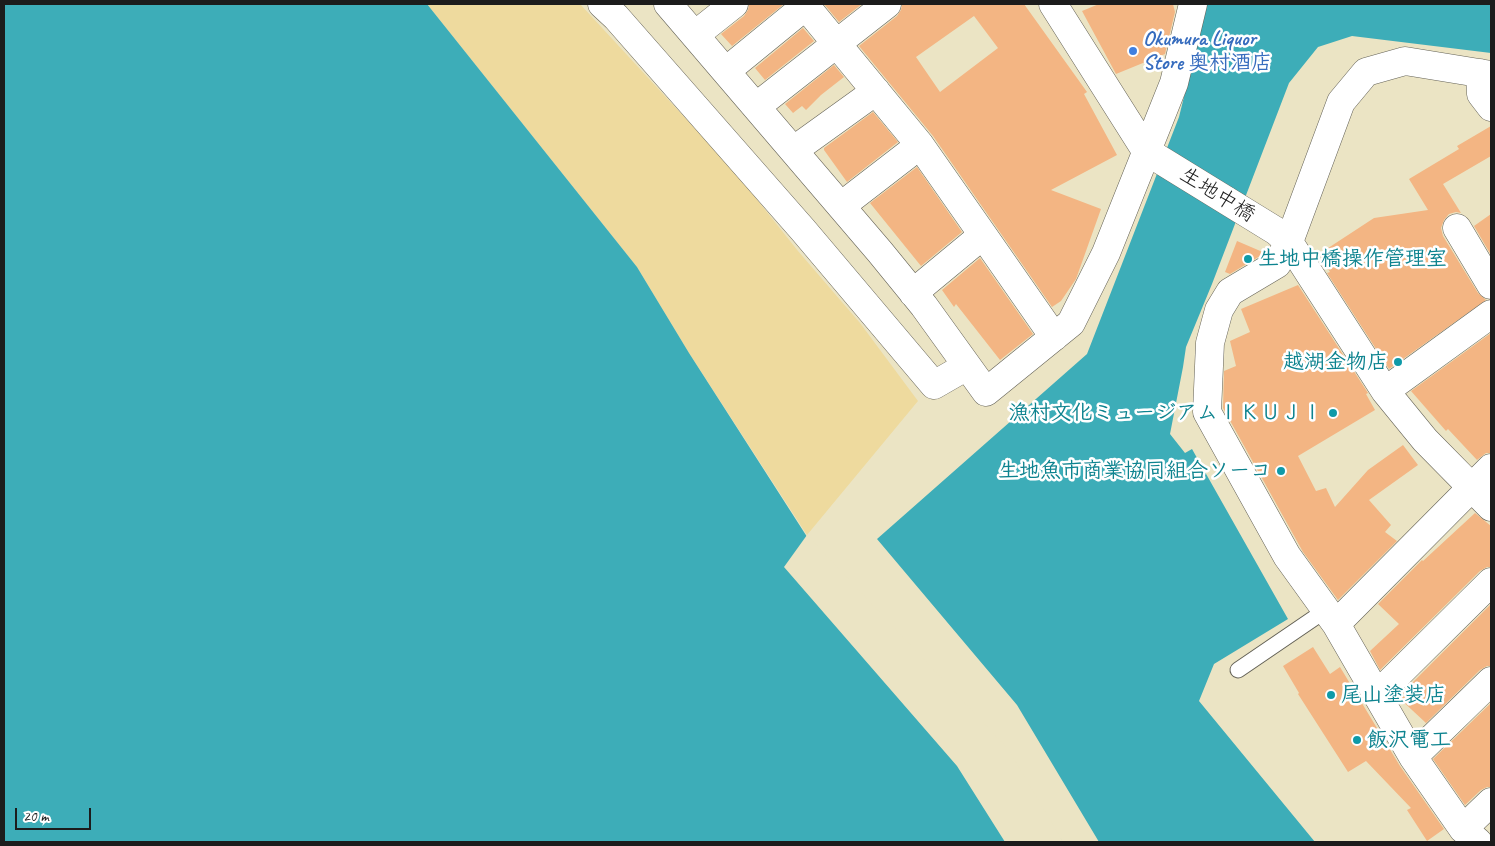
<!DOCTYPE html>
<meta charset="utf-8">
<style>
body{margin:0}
#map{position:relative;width:1495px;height:846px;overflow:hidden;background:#ebe4c4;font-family:Caveat,sans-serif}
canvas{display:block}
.frame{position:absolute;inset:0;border:5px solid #1c1c1c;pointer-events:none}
.scale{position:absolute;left:15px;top:808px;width:76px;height:22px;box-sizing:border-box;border:2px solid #1c1c1c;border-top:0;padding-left:6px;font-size:15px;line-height:18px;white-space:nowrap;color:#1c1c1c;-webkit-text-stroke:4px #fff;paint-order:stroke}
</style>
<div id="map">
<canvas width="1495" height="846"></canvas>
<div class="frame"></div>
<div class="scale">20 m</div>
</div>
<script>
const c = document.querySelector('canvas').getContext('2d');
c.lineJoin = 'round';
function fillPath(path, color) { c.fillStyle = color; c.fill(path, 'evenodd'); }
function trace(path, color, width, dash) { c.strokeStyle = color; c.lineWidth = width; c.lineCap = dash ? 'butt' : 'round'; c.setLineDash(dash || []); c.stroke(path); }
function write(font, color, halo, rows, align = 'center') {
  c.font = font + ' Caveat,"Klee One",sans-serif'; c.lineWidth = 5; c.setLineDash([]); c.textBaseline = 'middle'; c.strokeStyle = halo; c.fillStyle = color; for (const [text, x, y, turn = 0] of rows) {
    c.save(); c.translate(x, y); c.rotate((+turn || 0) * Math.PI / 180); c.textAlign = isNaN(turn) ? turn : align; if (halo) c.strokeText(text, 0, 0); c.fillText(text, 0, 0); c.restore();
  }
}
fillPath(new Path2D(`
 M427,4h153l155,168 63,79 62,72 58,78 -111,134 -118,-182 -52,-86z`), '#eeda9e');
fillPath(new Path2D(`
 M4,4h423l210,263 52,86 122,190 252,299h-1059z
 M1207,4h284v49l-139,-17 -34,11 -29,36 -77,201 -26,63 -3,20 -13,67 15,19 7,-4 96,170 -74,45 -15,37 116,141h-216l-82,-137 -140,-166 210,-185 92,-237z`), '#3dadb8');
fillPath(new Path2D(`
 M807,535l201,214 55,93h-58l-48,-76 -173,-199z`), '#ebe4c4');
fillPath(new Path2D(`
 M749,4h35l-52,42 -11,-12 23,-18 4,-6z
 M824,4h38l-23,18z
 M902,4h122l63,88 -3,2 33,61 -66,35 50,19 -25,70 -15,22 -9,6 -119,-171 -74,-90 38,-30 4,-6zM974,16l24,32 -58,44 -24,-35z
 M1099,4h74l2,8 -10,42 -49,20 -34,-63z
 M803,28l11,13 -49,39 -10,-12z
 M834,65l10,12 -23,18 -15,15 -4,-4 -9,7 -8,-9z
 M873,112l25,30 -51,40 -23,-32v-2z
 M1491,126v30l-48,28 18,29 -5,-1 -7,2 -5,6 -3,8 2,8 35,57 8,7 -97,69 -62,-96 3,-1 -11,-18 55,-36 54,-8 -19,-31 50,-30 -2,-3z
 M917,167l45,65 -41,34 -51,-63z
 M1491,214v41l-17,-29z
 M1237,241l28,12 -35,21 -5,-2z
 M980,258l53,76 -33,26 -44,-56 -2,3 -12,-17z
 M1298,285l70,108 -2,1 9,16 -77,46 18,35 10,-3 9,19 33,-37 35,-25 15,20 -49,35 22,25 -6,7 12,9 -59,59 -35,-48 -80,-144 1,-37 12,-5 -6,-25 20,-9 -9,-23z
 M1491,333v120h-5l-9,7 -29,-31 -2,2 -35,-40z
 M1475,513l16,13v41h-4l-7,4 -100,99 -10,-19 29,-27 -21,-20 44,-44 1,1z
 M1491,604v62h-4l-7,4 -54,53 -28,-26z
 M1313,647l17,27 10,-7 60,99 44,63 -17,12 -20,-31 4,-2 -45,-47 -18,11 -50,-78 1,-1 -16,-27z
 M1491,703v84h-4l-6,3 -16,15 -32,-46z`), '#f3b583');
const lane = new Path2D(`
 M1238,670l88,-60`);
const street = new Path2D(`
 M602,4l14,13 187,213 131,155 33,-19
 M668,4l212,248 44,54 62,86 85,-69 35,-70 68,-170 19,-79
 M804,4l116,141
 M1053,4l93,147 130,80 13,11 96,149 40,49 66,67
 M695,35l39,-31
 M726,71l82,-67
 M1480,73l1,21 10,13
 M757,106l130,-102
 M794,150l82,-59
 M841,206l79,-61 63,90
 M1457,228l34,57
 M913,293l70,-58 71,102
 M1385,391l106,-77
 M1336,624l155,-156
 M1377,695l114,-113
 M1413,757l78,-76
 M1463,829l28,-27
 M1478,842l-15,-13 -50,-72 -77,-133 -49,-68 -80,-144 3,-69 9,-33 11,-18 47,-28 12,-22 52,-140 25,-30 39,-11 86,14`);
trace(lane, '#646257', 17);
trace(street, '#646257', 29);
trace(lane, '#fff', 15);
trace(street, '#fff', 28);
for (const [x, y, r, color] of [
 [1133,51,5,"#3f7fe0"],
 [1248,259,5,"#0f9aa8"],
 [1398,362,5,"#0f9aa8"],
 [1333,413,5,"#0f9aa8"],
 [1281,471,5,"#0f9aa8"],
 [1331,695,5,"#0f9aa8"],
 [1357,740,5,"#0f9aa8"]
]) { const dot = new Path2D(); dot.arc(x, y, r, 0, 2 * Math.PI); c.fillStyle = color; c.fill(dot); trace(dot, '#fff', 2); }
write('bold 21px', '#366cbe', '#fff', [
 ["Okumura Liquor",1143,39],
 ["Store 奥村酒店",1143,63]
], 'left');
write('21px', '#1c1c1c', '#fff', [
 ["生地中橋",1217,195,32]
]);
write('bold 21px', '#0d838f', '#fff', [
 ["生地中橋操作管理室",1258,259],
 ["越湖金物店",1388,362,"right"],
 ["漁村文化ミュージアムＩＫＵＪＩ",1323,413,"right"],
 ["生地魚市商業協同組合ソーコ",1271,471,"right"],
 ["尾山塗装店",1341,695],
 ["飯沢電工",1367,740]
], 'left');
</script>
